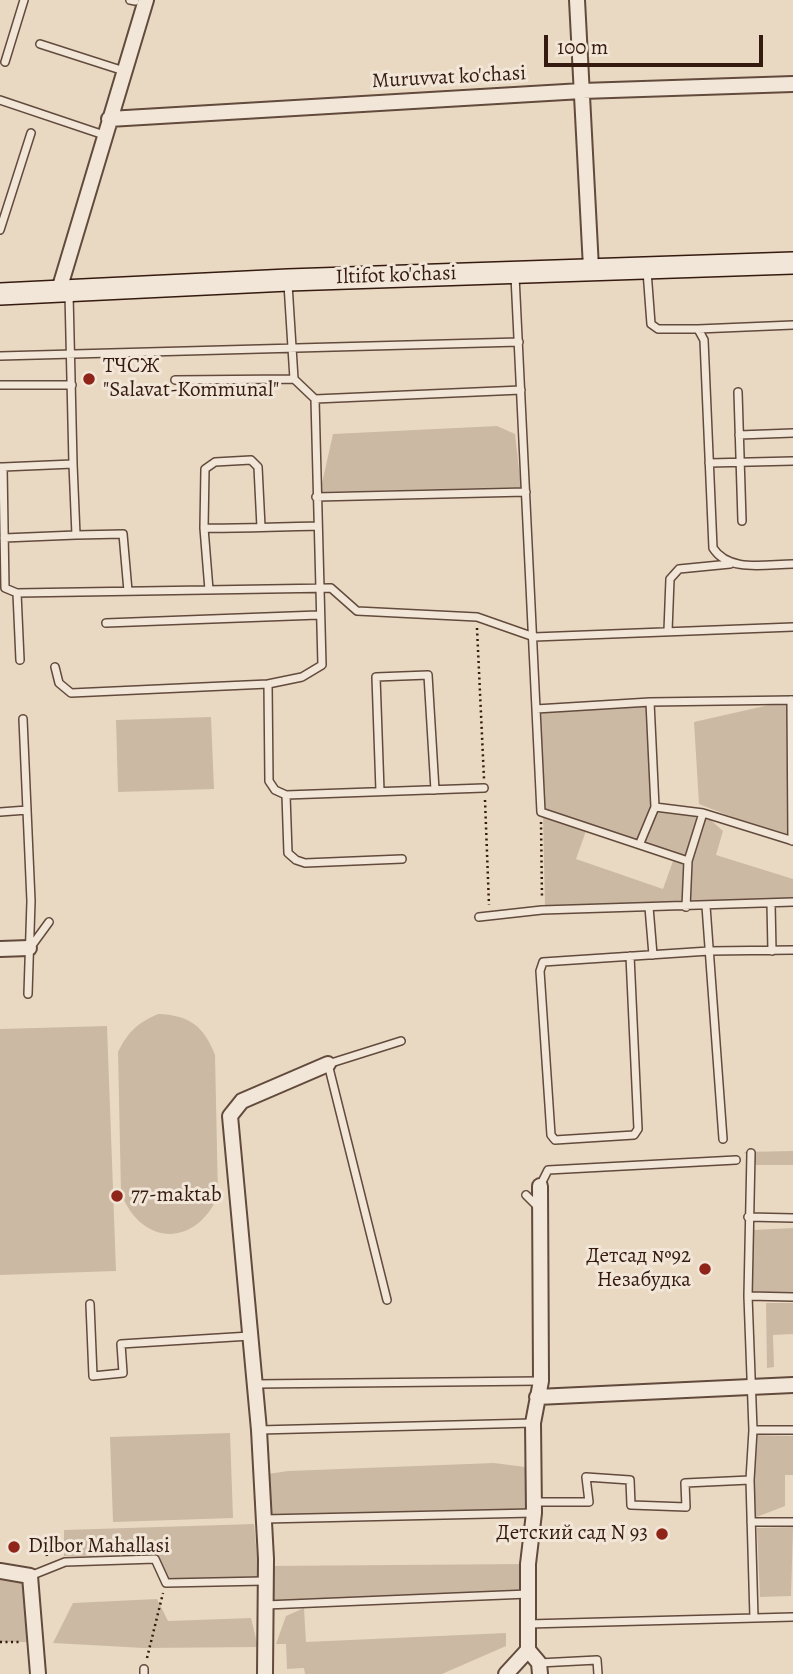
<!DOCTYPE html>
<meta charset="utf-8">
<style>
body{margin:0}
#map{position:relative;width:793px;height:1674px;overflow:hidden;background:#ead9c2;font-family:Alegreya,serif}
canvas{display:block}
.scale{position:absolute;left:544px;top:35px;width:219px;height:32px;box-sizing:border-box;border:4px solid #341a0f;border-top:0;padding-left:9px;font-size:21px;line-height:24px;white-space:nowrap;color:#341a0f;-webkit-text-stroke:5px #f1e6d7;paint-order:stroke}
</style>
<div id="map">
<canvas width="793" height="1674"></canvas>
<div class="scale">100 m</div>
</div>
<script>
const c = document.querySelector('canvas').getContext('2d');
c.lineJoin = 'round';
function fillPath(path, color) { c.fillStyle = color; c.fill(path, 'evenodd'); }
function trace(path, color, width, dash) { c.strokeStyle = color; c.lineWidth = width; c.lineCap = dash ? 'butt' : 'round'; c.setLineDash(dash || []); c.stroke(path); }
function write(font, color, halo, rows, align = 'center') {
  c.font = font + ' Alegreya,serif'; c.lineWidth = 6; c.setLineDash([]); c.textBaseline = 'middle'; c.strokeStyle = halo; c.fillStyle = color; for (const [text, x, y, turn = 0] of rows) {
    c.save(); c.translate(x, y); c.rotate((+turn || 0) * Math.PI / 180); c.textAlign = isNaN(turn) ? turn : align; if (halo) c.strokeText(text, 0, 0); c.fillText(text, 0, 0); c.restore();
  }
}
fillPath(new Path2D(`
 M497,426l18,8 6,53 -201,5 13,-58z
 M791,700l2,141 -94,-37 -5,-82z
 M650,702l5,105 48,6 20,18 -7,24 77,24v23l-248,5 -2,-92 43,16 -10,28 87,30 10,-28h12l-142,-51 -7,-101z
 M211,717l3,72 -96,3 -2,-72z
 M158,1014c31,1 46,12 57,41l3,141c-23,52 -77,50 -97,-3l-3,-141c10,-20 19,-29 40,-38z
 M107,1026l9,245 -116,4v-246z
 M793,1151v14h-37l-12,-13z
 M793,1228v66h-41l1,-64z
 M766,1303h27v31l-20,1 1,32 -7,1z
 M230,1433l3,85 -120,4 -3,-85z
 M754,1435l39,1v39h-8v31l-31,12z
 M494,1463l39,5 1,45 -270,6 -3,-44 27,-4z
 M254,1524l5,55h-91l-14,-25 -90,2v-26z
 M793,1527l-2,69 -31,1 -3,-69z
 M528,1564l1,30 -263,11v-39z
 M0,1571l30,5 6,66h-36z
 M157,1599l11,22 83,-3 7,29 -114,1 -91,-5 20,-40z
 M304,1608l2,34 200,-9v13l-64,28h-137l-1,-6 -17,1 -1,-25h-10l10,-28z`), '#cbb9a4');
const lane = new Path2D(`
 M130,0l5,1
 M40,44l84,27
 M5,62l19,-62
 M0,100l104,35
 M0,230l31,-97
 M647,271l4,53 7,5h40l6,11 9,208c16,25 53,16 80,16
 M515,276l26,536 147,49 -2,46
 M288,284l6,95 21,20 7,266 -20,12 -34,7 1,97 6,9 11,5 198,-7
 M69,294l4,170
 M698,329l95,-4
 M0,356l519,-14
 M175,380l119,-1
 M0,385h72
 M738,392l4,129
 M315,399l206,-9
 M739,435l54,-2
 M709,463l84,-2
 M0,467h3l2,121 12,5
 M3,467l70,-3 3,71 -72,3
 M316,497l210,-5
 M261,527l-3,-60 -7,-7 -36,2 -10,7 -1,59c38,1 75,-1 112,-2
 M204,528l5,62
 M76,535l47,-1 5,57
 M106,623l212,-8
 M668,631l2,-52 9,-10 51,-5
 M20,660l-3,-67 314,-5 26,23 120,6 57,20 259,-10
 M55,667l4,16 12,10 197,-9
 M791,700l1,141
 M793,700l-143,2 5,105 48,6 90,28
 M536,709l114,-7
 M23,719l8,182 -3,93
 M380,791l-4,-114 52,-2 7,115
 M286,795l2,58 8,7 9,3 97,-4
 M0,812l27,-2
 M640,843l15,-36
 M688,861l15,-48
 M771,903l1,48
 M706,906l17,233
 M649,907l4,48
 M479,917l63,-7 251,-8
 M30,948l19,-26
 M630,956l8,173 -4,6 -79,5 -4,-5 -11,-164 3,-9 166,-11 84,-1
 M751,1153l-3,143 5,134 -3,50 4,138
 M540,1186l8,-16 188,-10
 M526,1195l14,14
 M748,1217l45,1
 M748,1296l45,1
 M387,1300l-59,-236 73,-23
 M90,1304l3,72 30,-3 -2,-29 129,-8
 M255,1384l285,-3
 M259,1430l274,-7
 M753,1430h40
 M534,1502h55l-3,-25 44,3 1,25 55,2 -1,-24 65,-3
 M264,1519l269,-6
 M751,1522h42
 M30,1576l35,-14 90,-3 11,24 98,-2
 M266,1605l262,-11
 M528,1624l265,-7
 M539,1663l58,-3 1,14
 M144,1669v5`);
const street = new Path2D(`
 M577,0l14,268
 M109,119l473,-28 211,-7
 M59,290l87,-290
 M0,949l29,-1
 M537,1397l256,-12
 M0,1571l30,5 8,98
 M265,1674l1,-115 -7,-129 -29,-314 12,-15 86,-37
 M506,1674l22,-24
 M540,1674l-1,-11 -11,-13v-86l6,-51 -1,-90 8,-42 -1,-195`);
const secondary = new Path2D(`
 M0,294l288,-14 505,-17`);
trace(lane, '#624a3c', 10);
trace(street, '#624a3c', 18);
trace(secondary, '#341a0f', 24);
trace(new Path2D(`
 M477,628l7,151
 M485,800l4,105
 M541,822l1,77
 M46,1549l1,7
 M0,1642h22
 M147,1658l16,-65`), '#341a0f', 2.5, [2, 3.5]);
trace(lane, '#f1e6d7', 7);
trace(street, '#f1e6d7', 14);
trace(secondary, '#f1e6d7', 21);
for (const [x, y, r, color] of [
 [89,379,7,"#8f2418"],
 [117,1196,7,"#8f2418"],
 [705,1269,7,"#8f2418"],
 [662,1534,7,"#8f2418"],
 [14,1547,7,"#8f2418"]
]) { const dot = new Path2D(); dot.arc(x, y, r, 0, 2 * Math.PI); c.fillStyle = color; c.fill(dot); trace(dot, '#f1e6d7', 2.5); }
write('21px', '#341a0f', '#f1e6d7', [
 ["Muruvvat ko'chasi",449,78,-3],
 ["Iltifot ko'chasi",396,276,-2]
]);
write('21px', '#341a0f', '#f1e6d7', [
 ["ТЧСЖ",103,367],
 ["\"Salavat-Kommunal\"",103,391],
 ["77-maktab",131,1196],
 ["Детсад №92",691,1257,"right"],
 ["Незабудка",691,1281,"right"],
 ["Детский сад N 93",648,1534,"right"],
 ["Dilbor Mahallasi",28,1547]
], 'left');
</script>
